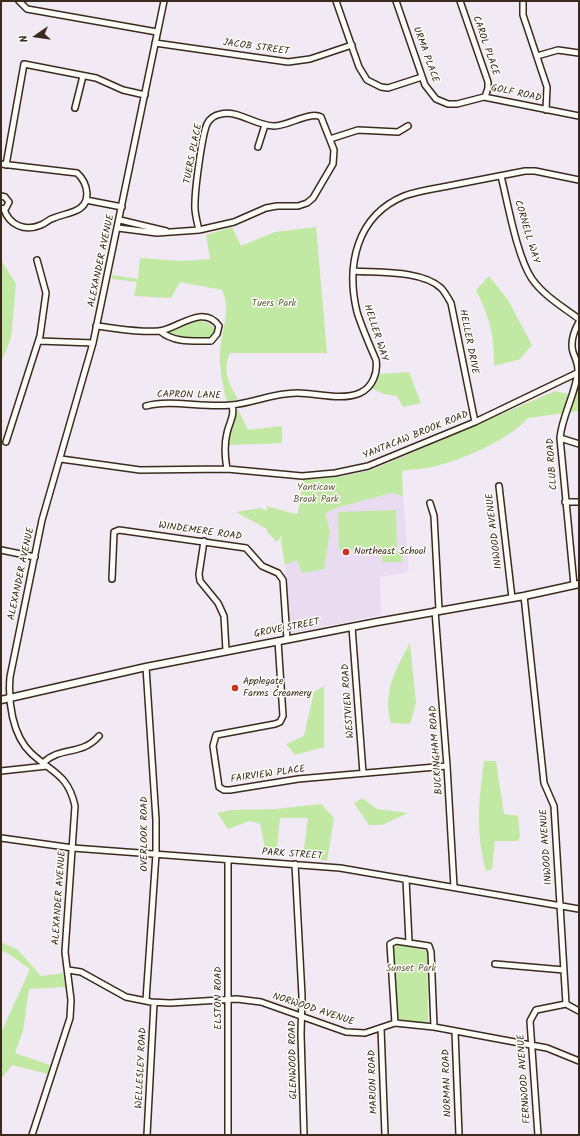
<!DOCTYPE html>
<style>
body{margin:0}
#map{position:relative;width:580px;height:1136px;overflow:hidden;background:#f1e9f3;font-family:Kalam,sans-serif}
canvas{display:block}
.frame{position:absolute;inset:0;border:2px solid #3b2a1e;pointer-events:none}
.north{position:absolute;left:16px;top:16px;width:40px;height:40px;-webkit-text-stroke:3px #fdfcf7;paint-order:stroke;rotate:257deg;font-size:11px;font-weight:700;line-height:16px;text-align:center;color:#3b2a1e}
.north::after{content:'';display:block;margin:auto;width:14px;height:18px;background:#3b2a1e;clip-path:polygon(50% 0,100% 100%,50% 72%,0 100%)}
</style>
<div id="map">
<canvas width="580" height="1136"></canvas>
<div class="frame"></div>
<div class="north">N</div>
</div>
<script>
const c = document.querySelector('canvas').getContext('2d');
c.lineJoin = 'round';
function fillPath(path, color) { c.fillStyle = color; c.fill(path, 'evenodd'); }
function trace(path, color, width, dash) { c.strokeStyle = color; c.lineWidth = width; c.lineCap = dash ? 'butt' : 'round'; c.setLineDash(dash || []); c.stroke(path); }
function write(font, color, halo, rows, align = 'center') {
  c.font = font + ' Kalam,sans-serif'; c.lineWidth = 3; c.setLineDash([]); c.textBaseline = 'middle'; c.strokeStyle = halo; c.fillStyle = color; for (const [text, x, y, turn = 0] of rows) {
    c.save(); c.translate(x, y); c.rotate((+turn || 0) * Math.PI / 180); c.textAlign = isNaN(turn) ? turn : align; if (halo) c.strokeText(text, 0, 0); c.fillText(text, 0, 0); c.restore();
  }
}
fillPath(new Path2D(`
 M402,483l7,89 -29,5 1,38 -91,18 -5,-68 34,-57z`), '#e9dcf0');
fillPath(new Path2D(`
 M232,227l9,19 34,-14 41,-5 11,126h-97c-8,17 -1,32 8,46l-11,3c-4,-16 -8,-33 -7,-49 1,-21 12,-43 2,-63l-42,-8 -9,16 -37,-2 3,-14 -25,-3v-4l26,4 2,-21 41,3 29,-2 -4,-24z
 M1,260l15,24 -5,54 -10,25z
 M489,276l19,24 24,45 -12,14 -26,7c0,-34 -4,-46 -18,-76z
 M192,321c10,0 16,0 22,7v7l-3,3 -26,-1 -19,-3v-3z
 M409,372l12,31 -18,4 -6,-11 -13,-2 -13,-6 9,-14z
 M579,385v26l-51,7c-18,21 -66,42 -93,48 -10,3 -22,3 -33,5l1,25 -12,-3 -52,14 -14,6 5,18 -6,38 -22,4 -5,-13 -12,5 -4,-24 1,-6 -5,7 -10,-10v-3l-31,-17 25,-4 6,3v-5l28,8 3,-1 5,-34c25,0 49,-3 73,-11l179,-77 20,5z
 M238,409l10,21 34,-4v17l-54,2 3,-17z
 M396,510l1,38 -58,2 -1,-38z
 M382,551h20v11h-20z
 M410,643l6,60 -6,21 -19,-1c-9,-29 5,-55 19,-80z
 M324,686v61l-29,8 -9,-11 18,-8 10,-44z
 M484,761h12l8,53 14,2 2,20 -2,5h-23l-3,28 -6,2c-11,-41 -7,-70 -2,-110z
 M362,798l15,11 31,4 -26,12h-13l-15,-22z
 M321,804l13,14 -7,43 -24,-5 5,-38h-28l-3,32 -12,-2 -5,-24 -10,-3 -22,8 -11,-16 14,-3 44,-1z
 M1,942l17,8 23,26 22,-3 2,14 -36,2 -6,42 -8,22 35,12 -2,9 -36,-9 -11,14v-46l29,-64c-8,-5 -22,-17 -29,-18z
 M397,944l30,7 1,72 -31,-2 -4,-72z`), '#c2e9a3');
const minor = new Path2D(`
 M19,1l8,8 130,23
 M336,1l23,66 8,13 14,7 7,1 34,-11
 M396,1l29,84 11,14 12,5h9l27,-7 95,19
 M460,1l28,81v6l-3,9
 M523,1v14l24,72 -1,23
 M155,43l133,19 22,-3 42,-14
 M537,56l21,-6 21,3
 M75,108l8,-32
 M330,139l28,-9 40,2 10,-6
 M258,147l7,-22
 M1,164l76,9c11,10 16,31 -2,38 -7,3 -14,4 -21,7 -5,1 -8,5 -13,7 -16,7 -32,0 -37,-16
 M6,165l18,-101 72,14 27,12 22,5
 M501,176c7,28 16,81 31,103 12,17 31,28 47,40
 M1,196l4,1 4,5 -3,6 -5,1
 M86,200l36,7
 M120,220l46,11
 M118,228l39,5 42,-3 35,-8 32,-14 11,-2h21l9,-3 6,-5 20,-34 1,-14 -13,-33c-11,-6 -33,9 -47,9 -18,0 -35,-16 -53,-12 -6,1 -11,4 -14,10 -5,11 -12,65 -12,79 -1,9 2,18 4,27
 M353,271c25,2 69,-1 88,17 4,4 7,10 10,15l24,119
 M96,326c20,2 44,7 63,5 17,-1 44,-28 60,-5l-2,8 -6,7c-18,0 -37,2 -51,-10
 M39,341l54,2
 M146,406c25,-7 57,2 85,-1 22,-2 42,-12 66,-12 20,0 44,8 63,0 13,-6 18,-21 16,-33 -7,-16 -14,-32 -19,-48 -11,-46 -1,-96 47,-116 14,-5 29,-7 44,-10 26,-5 52,-10 77,-15h10l44,9
 M560,438l19,6
 M6,442l34,-106 6,-43 -9,-33
 M61,459l79,11 87,-1 75,7 33,-3 33,-7 107,-44 102,-49
 M227,469c-2,-11 -3,-24 0,-36 2,-10 8,-17 5,-28
 M499,486l13,112
 M565,502h14
 M430,503l4,13 5,94
 M204,541l-5,33 1,7 18,22 6,13 2,34
 M1,550l34,7
 M112,579l2,-47 5,-2 127,18 16,18 16,7 5,7 4,59
 M574,585l-14,-147c2,-23 16,-44 18,-68 0,-7 -3,-12 -5,-18 -3,-10 1,-21 6,-30
 M524,596l20,187 10,23 12,198
 M435,611l12,155 7,121
 M352,627l11,146
 M278,641l5,75 -3,6 -5,2 -59,11 -3,11 6,41 5,3h6l68,-11 149,-13
 M146,667l10,153v34l-10,146
 M43,763c17,-17 39,-7 56,-27
 M1,771l46,-5
 M1,838l72,10 267,20 239,41
 M295,864l7,132 -1,38 3,101
 M406,879l3,63
 M495,964l69,6
 M68,970l13,2 45,25 25,5 19,1 67,-4 24,3 85,30 19,1 30,-10 39,4 113,21 32,13
 M395,1023l-5,-79 6,-3 33,5 2,6 3,75
 M381,1028l4,107
 M455,1031l4,104
 M32,1135l38,-117 1,-18 -6,-48 10,-146c-7,-32 -23,-33 -44,-53 -19,-18 -23,-52 -21,-76l32,-157 51,-177 71,-342
 M147,1135l7,-132
 M228,1135v-275
 M538,1135l-8,-114 6,-11 30,-6 13,7`);
const major = new Path2D(`
 M1,700l145,-33 231,-45 147,-26 55,-12`);
trace(minor, '#3b2a1e', 8);
trace(major, '#3b2a1e', 9);
trace(minor, '#fdfcf7', 5);
trace(major, '#fdfcf7', 6);
for (const [x, y, r, color] of [
 [346,552,4,"#c8321e"],
 [235,688,4,"#c8321e"]
]) { const dot = new Path2D(); dot.arc(x, y, r, 0, 2 * Math.PI); c.fillStyle = color; c.fill(dot); trace(dot, '#fdfcf7', 1.5); }
write('10px', '#3b2a1e', '#fdfcf7', [
 ["CAROL PLACE",485,46,71],
 ["JACOB STREET",256,48,8],
 ["URMA PLACE",425,55,70],
 ["GOLF ROAD",516,94,12],
 ["TUERS PLACE",194,154,-79],
 ["CORNELL WAY",526,232,73],
 ["ALEXANDER AVENUE",102,261,-78],
 ["HELLER WAY",375,333,72],
 ["HELLER DRIVE",468,342,79],
 ["CAPRON LANE",189,396,1],
 ["YANTACAW BROOK ROAD",416,436,-22],
 ["CLUB ROAD",553,464,-94],
 ["INWOOD AVENUE",495,531,-97],
 ["WINDEMERE ROAD",200,532,8],
 ["ALEXANDER AVENUE",22,574,-78],
 ["GROVE STREET",287,629,-11],
 ["WESTVIEW ROAD",349,701,-94],
 ["BUCKINGHAM ROAD",437,750,-94],
 ["FAIRVIEW PLACE",268,775,-8],
 ["OVERLOOK ROAD",145,834,-90],
 ["INWOOD AVENUE",547,847,-94],
 ["PARK STREET",292,855,4],
 ["ALEXANDER AVENUE",60,898,-86],
 ["ELSTON ROAD",219,998,-90],
 ["NORWOOD AVENUE",313,1010,18],
 ["GLENWOOD ROAD",294,1060,-91],
 ["WELLESLEY ROAD",142,1068,-87],
 ["FERNWOOD AVENUE",525,1079,-94],
 ["MARION ROAD",374,1082,-92],
 ["NORMAN ROAD",448,1083,-92]
]);
write('10px', '#5d5a3f', '#fdfcf7', [
 ["Tuers Park",274,304],
 ["Yanticaw",316,488],
 ["Brook Park",316,500],
 ["Sunset Park",411,969]
]);
write('10px', '#3b2a1e', '#fdfcf7', [
 ["Northeast School",354,552],
 ["Applegate",243,682],
 ["Farms Creamery",243,694]
], 'left');
</script>
